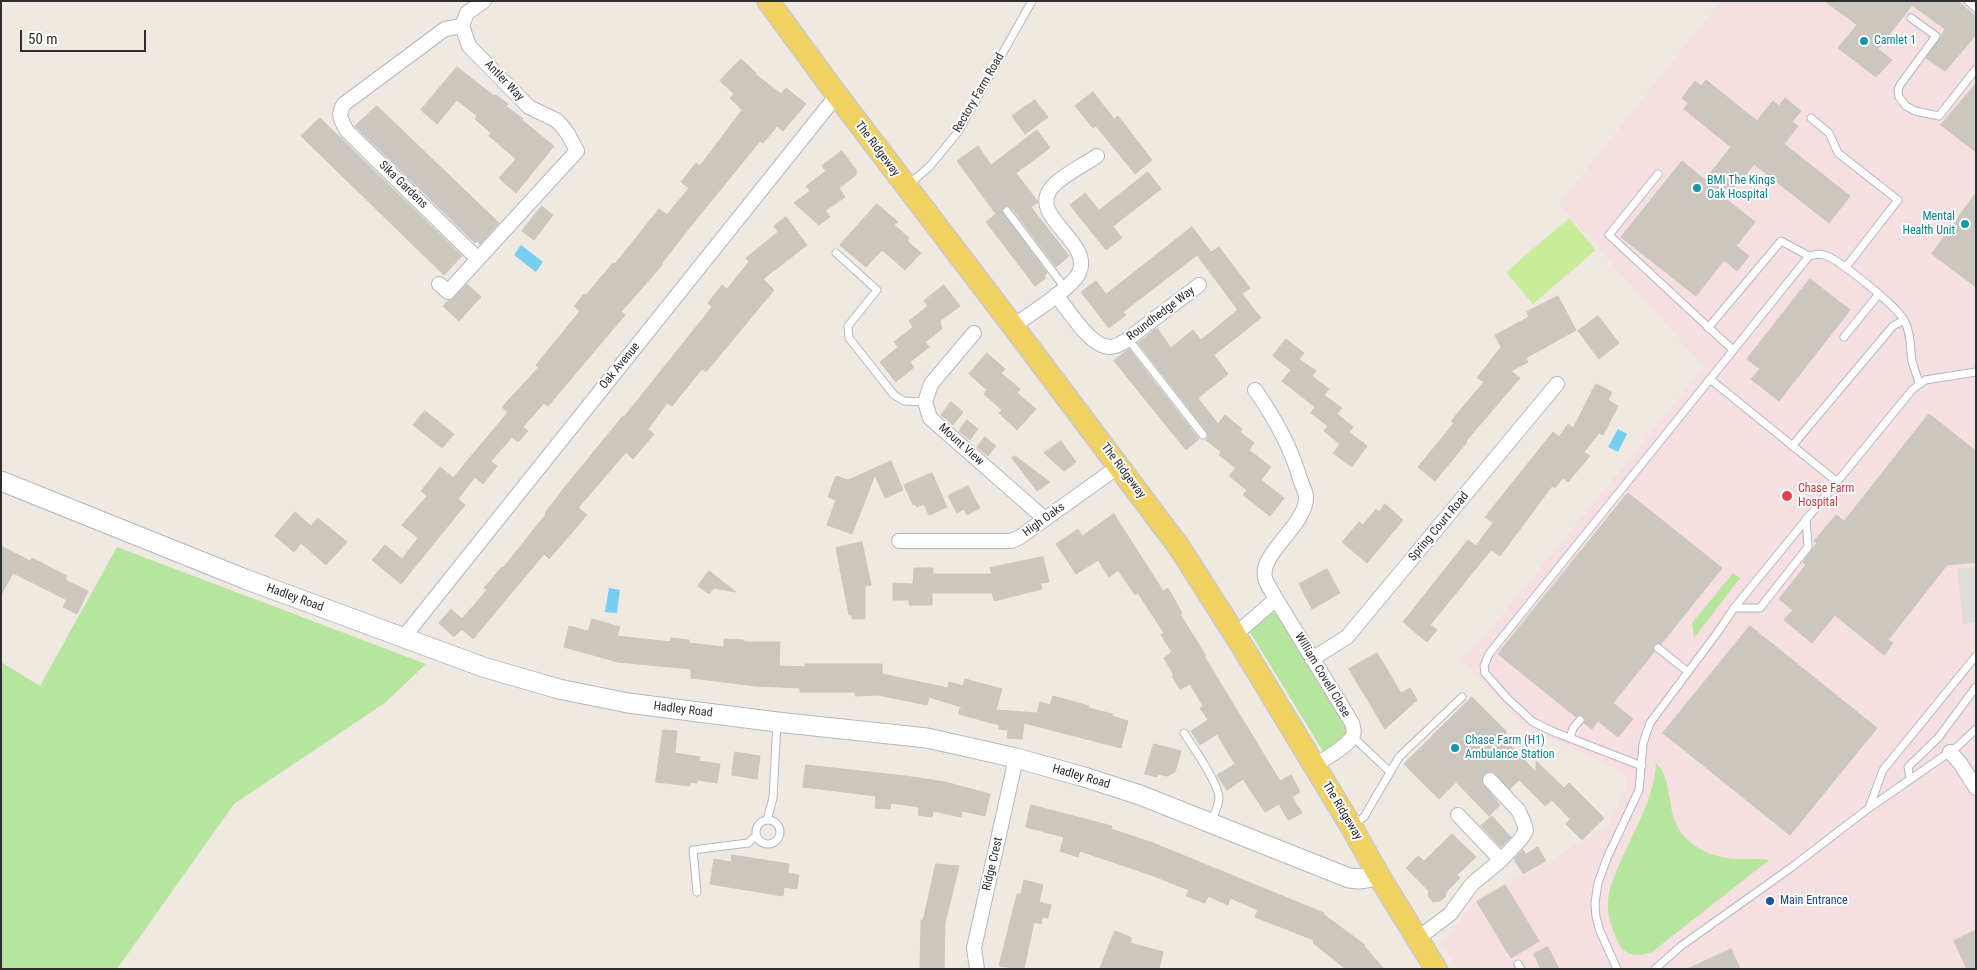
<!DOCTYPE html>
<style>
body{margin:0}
#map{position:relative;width:1977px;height:970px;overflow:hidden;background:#efe9e1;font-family:"Roboto Condensed",sans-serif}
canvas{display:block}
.frame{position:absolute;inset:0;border:2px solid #2e2e2e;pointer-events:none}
.scale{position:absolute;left:20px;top:30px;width:126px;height:22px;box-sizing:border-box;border:2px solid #2e2e2e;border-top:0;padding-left:6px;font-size:15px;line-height:18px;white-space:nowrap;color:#2e2e2e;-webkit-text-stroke:4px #fff;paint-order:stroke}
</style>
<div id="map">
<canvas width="1977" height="970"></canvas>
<div class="frame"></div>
<div class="scale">50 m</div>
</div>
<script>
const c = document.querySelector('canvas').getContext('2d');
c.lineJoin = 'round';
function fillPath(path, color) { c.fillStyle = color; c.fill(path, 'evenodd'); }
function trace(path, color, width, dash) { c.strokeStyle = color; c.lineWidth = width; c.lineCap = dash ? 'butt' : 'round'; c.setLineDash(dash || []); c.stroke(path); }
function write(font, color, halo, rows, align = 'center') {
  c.font = font + ' "Roboto Condensed",sans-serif'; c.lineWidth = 4; c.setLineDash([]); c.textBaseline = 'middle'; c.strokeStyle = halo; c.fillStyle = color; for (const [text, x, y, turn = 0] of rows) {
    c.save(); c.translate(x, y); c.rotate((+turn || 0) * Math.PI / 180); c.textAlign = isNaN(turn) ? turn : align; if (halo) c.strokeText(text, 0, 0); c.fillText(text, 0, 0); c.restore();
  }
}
fillPath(new Path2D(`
 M1721,1h255v968h-518l-16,-26 38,-47 55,-26 73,-45 20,-42 -6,-11 -101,-48 -60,-66 33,-33 210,-258 -145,-163z`), '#f5dfe0');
fillPath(new Path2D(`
 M117,547l309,117 -40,38 -152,102 -117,165h-116v-307l39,24z
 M1733,573l7,5 -46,60 -2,-15z
 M1270,613h5l4,3 68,110c4,13 -13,20 -23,27l-74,-121z
 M1656,763c10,9 11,23 14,36 1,7 2,16 5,22 9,24 35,36 59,38 12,1 23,-1 35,1l-117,92c-15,5 -28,5 -35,-12 -4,-10 -9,-21 -9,-33 -1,-17 8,-35 15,-51 14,-30 31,-59 33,-93z`), '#b6e59e');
fillPath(new Path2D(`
 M1569,218l27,32 -63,54 -27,-32z`), '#c9ec9a');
fillPath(new Path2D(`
 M1976,567v56l-13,1 -6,-55z`), '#dfdcd8');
fillPath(new Path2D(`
 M521,245l22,17 -7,10 -22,-17z
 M1618,429l9,5 -9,18 -10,-5z
 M609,588l11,2 -3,23 -12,-1z`), '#75cff0');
const building = new Path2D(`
 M1825,1h133l18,16v18l-31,36 -19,-13 19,-29 -33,-24 -34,44 14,11 -16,17 -38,-29 19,-23z
 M741,59l15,14 -1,1 26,20 5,-6 20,16 -23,27 -6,-5 -14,17 -3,-2 -70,86 -28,36 1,1 -42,48 4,3 -16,19 -61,72 -4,-3 -21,24 5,4 -10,11 -6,-5 -21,24 6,5 -14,18 -8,-7 -17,22 7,6 -64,79 -29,-24 13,-15 17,14 16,-21 -16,-13 25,-29 -6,-5 19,-24 13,11 55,-66 -6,-5 37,-40 -3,-2 44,-54 -6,-5 10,-12 2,1 27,-32 2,1 44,-55 8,6 22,-27 -8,-6 15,-19 4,3 42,-56 -12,-12 4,-4 -14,-13z
 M457,67l37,29 2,-1 12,9 -2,2 17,13 -1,1 32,26 -38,47 -17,-15 17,-19 -27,-23 2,-3 -16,-14 2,-3 -20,-16 -20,24 -16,-14z
 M1706,80l51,41 16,-20 6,5 6,-8 16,13 -9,11 6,4 -14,18 66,52 -21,27 -75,-59 -28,35 29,23 -19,24 13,10 -12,15 -13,-11 -28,36 -75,-59 61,-76 23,19 26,-33 -47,-38 4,-6 -6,-5 13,-17 6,5z
 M1976,84v68l-35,-27z
 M1093,92l21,27 4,-3 34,44 -17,14 -39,-48 -3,2 -18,-22z
 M1035,100l13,17 -23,17 -13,-18z
 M377,106l122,117 -19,21 -3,-3 -2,2 -120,-117z
 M320,118l142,138 -18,19 -143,-139z
 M1037,130l13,18 -34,25 22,29 -7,5 38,49 -13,11 -45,-60h-7l-2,4 45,62 -3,3 2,2 -11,8 -49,-64 10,-8 -39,-53 21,-15 13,19z
 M842,151l14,19v5l-17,13 6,9 -20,14 5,6 -11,8 -25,-22 16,-12 -4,-5 20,-15 -4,-5z
 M1148,172l13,17 -48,37 9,12 -16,12 -36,-45 15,-12 14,17z
 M1976,193v94l-44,-33z
 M877,204l21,18 -4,3 15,13 -2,3 14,12 -16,17 -23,-20 -16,17 -26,-22z
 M542,206l11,9 -19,25 -12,-9z
 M786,217l21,28 -44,34 11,11 -68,82 -4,-3 -30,37 -5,-3 -19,26 6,5 -21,25 -7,-7 -48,56 9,7 -38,44 -5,-5 -71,85 -11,-10 -8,8 -15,-14 12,-14 11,10 25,-29 -3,-2 18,-21 1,1 43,-54 -1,-1 19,-25 59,-72 1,1 88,-110 -4,-4 14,-18 5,4 22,-27 -3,-4 32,-26 -4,-6z
 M1192,227l19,25 8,-5 31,41 -8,6 19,24 -47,37 14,19 -30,24 20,26 7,-9 17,14 -2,3 14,11 -5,7 22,17 -10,13 23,18 -14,18 -27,-21 4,-5 -18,-14 7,-8 -17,-13 2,-3 -15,-12 2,-3 -1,-5 -69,-89 19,-15 14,20 22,-18 8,10 37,-30 -41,-55 -74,57 3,3 -17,13 -28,-36 15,-11 10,13z
 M1810,279l40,31 -71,91 -28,-22 9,-10 -13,-10z
 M467,284l14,13 -22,24 -16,-15 5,-5 6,-3z
 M944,285l16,21 -20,15 2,8 -17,13 4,5 -19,15 4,5 -18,15 -16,-20 18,-15 -4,-5 19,-15 -4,-6 19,-15 -4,-5z
 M1558,296l18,34 -50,28 2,4 -17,9 9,7 -54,63 1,1 -32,39 -17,-14 36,-44 -3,-2 33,-39 -7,-4 24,-31 -6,-12 34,-18 -2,-5z
 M1598,316l21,27 -20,16 -21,-28z
 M1286,339l18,14 -5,6 17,12 -4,5 17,13 -5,6 18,13 -5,6 16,13 -4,5 18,14 -15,21 -19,-14 7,-9 -16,-13 4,-5 -17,-13 4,-6 -33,-26 9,-11 -18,-14z
 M1129,349l70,90 -13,11 -72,-89z
 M987,353l18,16 -4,4 19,16 -3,4 19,16 -19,21 -18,-17 3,-3 -18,-16 3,-4 -18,-16z
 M1596,384l16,8 -4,8 10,6 -15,29 -4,-2 -15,19 6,4 -22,26 -5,-4 -8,10 -3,-2 -52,70 -9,-6 -61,75 7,5 -10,12 -24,-20 65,-82 8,6 17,-23 -8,-6 68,-85 6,5 9,-13 5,4z
 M951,402l12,10 -10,13 -12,-10z
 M425,411l29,23 -12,14 -29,-23z
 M1929,414l47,37v111l-29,3 -59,75 5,3 -9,12 -49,-40 -23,28 -28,-23 9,-10 -14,-11 27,-34 -3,-3 14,-19 -3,-2 22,-26 8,6z
 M967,420l11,9 -8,11 -11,-9z
 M985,437l11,9 -8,10 -11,-9z
 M1061,441l15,21 -12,9 -20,-18z
 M1015,456l35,26 -13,9 -25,-33z
 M891,461l12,29 -18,8 -10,-23 -23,59 -25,-9 9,-25 -8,-3 8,-21 12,4z
 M932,473l15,34 -18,8 -5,-11 -7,3 -2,-3 -2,1 -9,-20z
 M968,486l12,22 -13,7 -3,-6 -7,4 -9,-17z
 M1628,493l94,75 -61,76h-7l-1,4 1,4 -41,51 20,16 -15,18 -20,-16 -6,8 -8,-6 1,-4 -2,-3 -4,-1 -3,2 -78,-63z
 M1385,504l18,16 -36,43 -25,-21 17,-20 4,3 13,-16 3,3z
 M295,512l16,14 7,-8 29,24 -21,23 -25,-22 -7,9 -19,-16z
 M1114,514l49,77 5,-3 14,25 -2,1 26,42h-2l76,125 11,-6 9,17 -8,5 10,16 -14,7 -9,-16 -14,8 -22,-33 -16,11 -10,-15 18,-11 -18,-30 -17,11 -9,-14 17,-11 -8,-12 3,-2 -13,-22 -10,5 -8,-13 2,-1 -10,-17 8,-6 -11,-17 3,-2 -26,-40 -3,2 -17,-25 -9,7 -11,-17 -22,14 -20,-30 22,-15 4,7z
 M862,542l9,43 -6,1v33h-13v-4h-3l-13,-67z
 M1,546l29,15 2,-3 35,18 -2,4 23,11 -11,23 -14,-7 4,-7 -54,-27 -12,22z
 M1043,557l6,25 -9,1 2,6 -48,12 -2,-8h-60v12h-23v-5h-16v-17l20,1 1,-16h19v6h59l-2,-6z
 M1327,569l13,24 -28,16 -13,-25z
 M709,571l27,21 -22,-4 -5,6 -11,-8z
 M592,619l28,8 -3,9 54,6v-4l18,2v3l35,4v-8l20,1v2h36l-1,24 26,1v-3h77v10l66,14 1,-6 14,4 2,-7 37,10 -6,21 41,3 3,-11 10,3 3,-9 36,10 -1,2 25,6 -1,2 16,5 -7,27 -97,-25 -2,16 -15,-1 1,-8 -9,-1v-4l-40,-11 1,-6 8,1 -39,-12 -2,8 -49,-10 -23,1v-4h-55v-4l-44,-2 -65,-8v-9l-73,-7 -54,-15 5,-21 19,5z
 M1750,626l127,102 -87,107 -127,-102z
 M1377,653l24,40 9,-5 7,12 -32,29 -36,-60z
 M1472,697l35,35 -5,5 34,35v-11l28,27 5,-5 35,35 -22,22 -16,-16 4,-5 -18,-19 -7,6 -26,-26 -9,9 -17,-17 -4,-1 -5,3 -2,8 18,23 -11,11 -33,-34 -17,17 -35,-35z
 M663,730l14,1 -2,22 25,4 -1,4 21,3 -3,19 -20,-3v3l-7,-1v4l-34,-4z
 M1154,744l27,7 -6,21 -8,4 -9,-2 -1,3 -12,-3z
 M735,752l25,4 -3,23 -25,-4z
 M806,765l99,11 40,6 45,12 -5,22 -23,-5 -1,6 -28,-6 -1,6 -14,-2 1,-8 -28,-4 -1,6 -15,-1 1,-12 -73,-9z
 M1031,805l81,21 -1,3 42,14 171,70 -1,1 42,31 -1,1 20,23h-38l-33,-26 1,-3 -59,-23 3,-7 -28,-12 -2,7 -20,-9 -3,7 -19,-7 3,-6 -38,-15 -71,-24 -2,6 -18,-6 4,-14 -38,-10z
 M1492,816l19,21 -10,10 -20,-21z
 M1452,834l24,23 -19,18 3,3 -14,14 -1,5 -5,4 -7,1 -5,-6 1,-5 -23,-23 12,-12 6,5z
 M1538,847l8,14 -23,13 -9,-15 9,-9 3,4z
 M732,855l57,9 -1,9 11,2 -2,14 -13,-2 -1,9 -73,-12 4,-25 17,3z
 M936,864l23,2 -14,57 -1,46h-24l1,-49h2z
 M1024,880l19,5 -4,17 12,3 -3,13 -6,-1 -1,7 -7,-2 -10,47 -25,-3 18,-72h4z
 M1505,885l34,56 -28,17 -34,-56z
 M1976,930v39h-9l-13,-28z
 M1115,931l17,7 -2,5 33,9 -4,17h-59z
 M1548,947l11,22h-18l-7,-15z
 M1731,949l9,20h-52z`);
fillPath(building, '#cbc7bf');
trace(building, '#cbc5ba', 1);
const lane = new Path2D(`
 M1968,1l8,7
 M1911,18l25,18 -36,49 -2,5 1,7 7,9 9,5 24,5 37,-47
 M1811,118l18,15 9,20 60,47 -52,67
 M1658,174l-49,61 124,115
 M908,185l22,-19 28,-34 74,-131
 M1007,211l58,77
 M836,253l41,37 -29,36 1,12 45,57 10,6 21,1
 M1708,328l73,-87 28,15
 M1844,337l34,-42
 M1128,339l75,96
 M1710,379l126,102
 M1792,446l101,-120 11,-6
 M1734,608h26l48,-61 -2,-28
 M1658,648l30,24
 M1184,733c9,14 36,52 35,66 -1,8 -5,16 -8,23
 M1353,737l37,35
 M1570,738l3,-10 7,-8
 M1642,766l-88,-34 -21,-10 -26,-24 -22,-25 -1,-7 5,-12 320,-398c5,-1 10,-3 15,-1 15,4 72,51 80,65 7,12 6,27 8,41 2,7 5,15 7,22
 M1910,780l-2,-13 30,-29 38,-51
 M1869,808l14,-38 93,-114
 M756 832a12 12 0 1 1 24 0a12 12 0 1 1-24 0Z
 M767,820l6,-22 4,-75
 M1354,824l10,-7 35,-60 63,-60
 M697,892l-4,-42 55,-7 8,-7
 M1518,964l3,5
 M1617,969l-17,-38 -4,-14 -1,-14 3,-20 9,-25 32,-68 4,-46 3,-10 4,-11 70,-94 14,-21 178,-218 13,-10 51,-8
 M1655,969l26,-23 111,-79 77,-59 88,-61 19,-18`);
const street = new Path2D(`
 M462,26l-17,3 -101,75c-7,10 -3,17 3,27l131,128 99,-108 -9,-17 -7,-9 -5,-5 -27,-13 -60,-61 -7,-20 5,-13 17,-12
 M439,284l9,8 30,-33
 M1056,295c12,14 34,52 54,52 7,0 12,-4 18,-8l71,-54
 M1013,326c16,-11 59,-38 66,-53 15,-32 -54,-57 -26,-87 9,-10 32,-22 44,-30
 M974,333l-43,51 -6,18 5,16 115,101
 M1255,390c19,27 36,57 45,89 2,6 6,13 6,18 1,28 -47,56 -41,81 2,7 8,15 11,21
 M899,541h112l9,-4 99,-71
 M1234,633l10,-6 32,-28 76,124c1,4 3,8 1,12 -5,12 -29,24 -39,31
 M403,638l434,-543
 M1312,659l35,-22 210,-253
 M1950,752l10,11 16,25
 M1458,815l43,45
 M1417,939l33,-25 22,-30 29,-24 19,-20 6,-9 -2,-8 -6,-13 -28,-30
 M977,969l-3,-21 42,-190`);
const secondary = new Path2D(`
 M1,481l244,98 238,88 76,22 69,14 149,19 150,16 89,20 68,19 56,18 209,83 10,1 20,-3`);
const primary = new Path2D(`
 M768,1l69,94 176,231 166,221 55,86 117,193 28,50 57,93`);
trace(lane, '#b4b7c1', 9);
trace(street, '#b4b7c1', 16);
trace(secondary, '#b4b7c1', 21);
trace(primary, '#c9c9c9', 24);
trace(lane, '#fff', 7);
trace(street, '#fff', 14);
trace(secondary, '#fff', 19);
trace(primary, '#f2d163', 21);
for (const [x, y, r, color] of [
 [1864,41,5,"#0f9aa8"],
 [1697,188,5,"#0f9aa8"],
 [1965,224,5,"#0f9aa8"],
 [1787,496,6,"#e0444e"],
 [1455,748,5,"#0f9aa8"],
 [1770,901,5,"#1a4fb4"]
]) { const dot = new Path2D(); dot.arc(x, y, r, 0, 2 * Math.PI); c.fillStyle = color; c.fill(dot); trace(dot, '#fff', 2); }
write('12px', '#0d838f', '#fff', [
 ["Camlet 1",1874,41],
 ["BMI The Kings",1707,181],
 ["Oak Hospital",1707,195],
 ["Mental",1955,217,"right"],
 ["Health Unit",1955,231,"right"],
 ["Chase Farm (H1)",1465,741],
 ["Ambulance Station",1465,755]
], 'left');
write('12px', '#2e2e2e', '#fff', [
 ["Antler Way",504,81,46],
 ["Rectory Farm Road",979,93,-60],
 ["The Ridgeway",877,149,53],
 ["Sika Gardens",403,185,44],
 ["Roundhedge Way",1161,314,-37],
 ["Oak Avenue",620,366,-51],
 ["Mount View",961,445,42],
 ["The Ridgeway",1123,471,53],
 ["High Oaks",1044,520,-36],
 ["Spring Court Road",1439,527,-50],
 ["Hadley Road",295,598,20],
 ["William Covell Close",1322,675,59],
 ["Hadley Road",683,710,7],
 ["Hadley Road",1081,777,16],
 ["The Ridgeway",1342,811,59],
 ["Ridge Crest",993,864,-77]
]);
write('12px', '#be3a42', '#fff', [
 ["Chase Farm",1798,489],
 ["Hospital",1798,503]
], 'left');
write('12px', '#164399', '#fff', [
 ["Main Entrance",1780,901]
], 'left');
</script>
